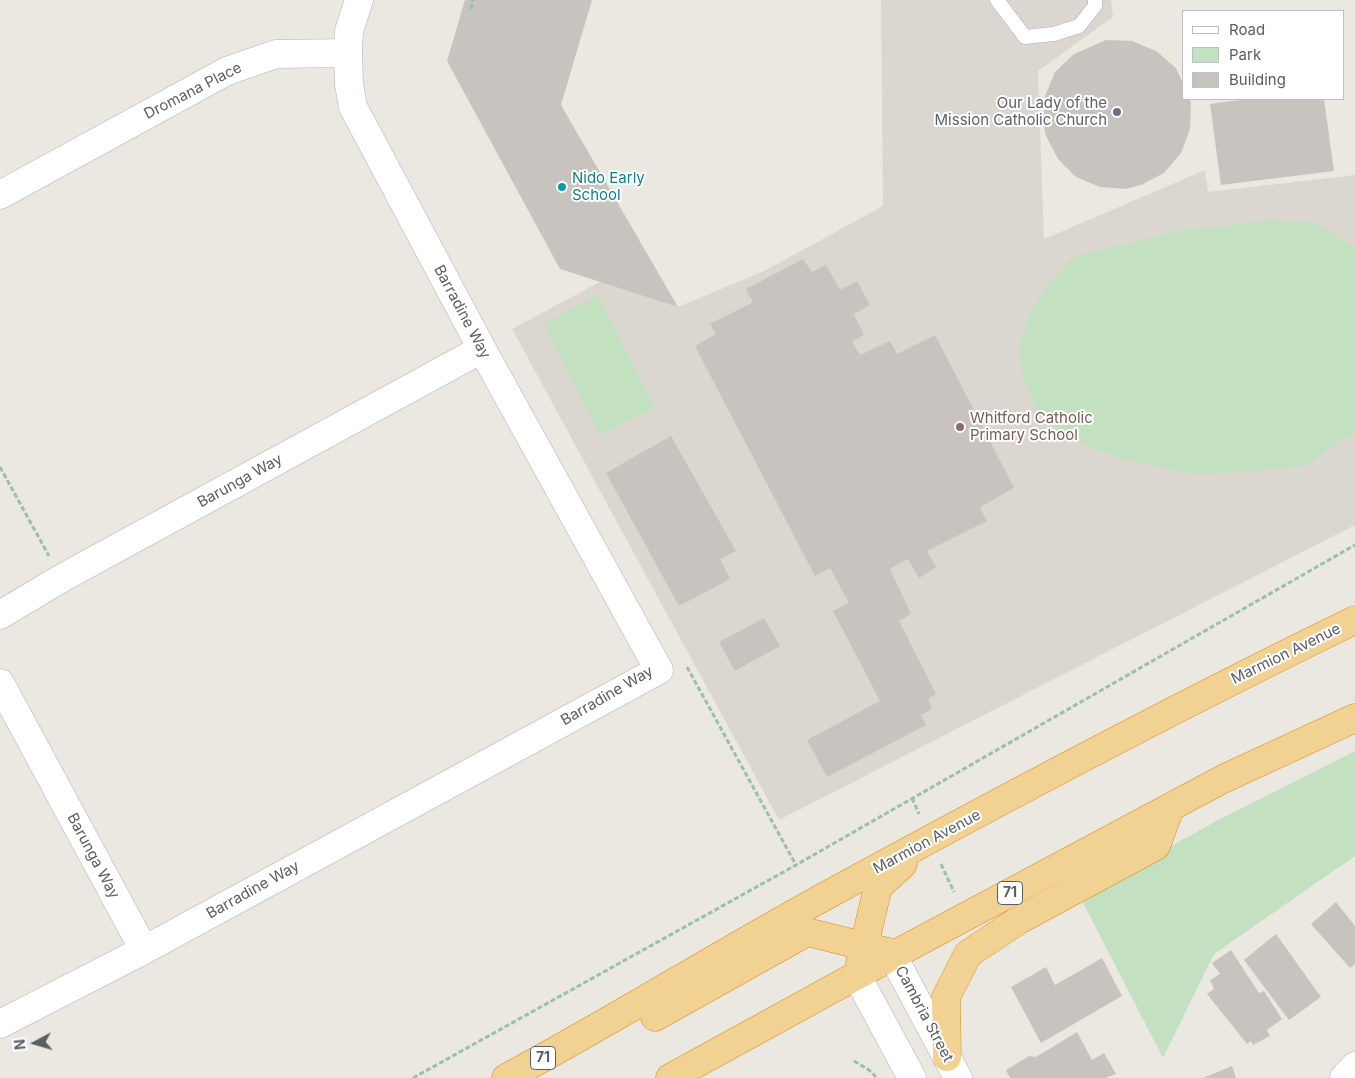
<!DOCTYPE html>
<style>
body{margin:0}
#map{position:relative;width:1355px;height:1078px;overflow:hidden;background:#ebe8e2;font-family:Inter,sans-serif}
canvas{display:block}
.legend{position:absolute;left:1182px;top:10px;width:162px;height:90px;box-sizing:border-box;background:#fff;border:1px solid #bdbfc0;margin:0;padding:6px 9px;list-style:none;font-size:15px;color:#5a5e61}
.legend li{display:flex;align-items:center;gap:10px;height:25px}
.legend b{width:25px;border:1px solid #bdbfc0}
.north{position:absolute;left:10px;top:1018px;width:50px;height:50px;-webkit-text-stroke:4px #fff;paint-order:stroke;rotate:264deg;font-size:14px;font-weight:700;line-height:20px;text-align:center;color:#5a5e61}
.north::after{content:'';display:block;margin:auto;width:18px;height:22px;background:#5a5e61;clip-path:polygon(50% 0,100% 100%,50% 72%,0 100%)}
</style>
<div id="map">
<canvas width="1355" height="1078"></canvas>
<ul class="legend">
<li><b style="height:6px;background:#fff"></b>Road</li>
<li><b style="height:14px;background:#c3e1c0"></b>Park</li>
<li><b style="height:14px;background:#c7c3be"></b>Building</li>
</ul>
<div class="north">N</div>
</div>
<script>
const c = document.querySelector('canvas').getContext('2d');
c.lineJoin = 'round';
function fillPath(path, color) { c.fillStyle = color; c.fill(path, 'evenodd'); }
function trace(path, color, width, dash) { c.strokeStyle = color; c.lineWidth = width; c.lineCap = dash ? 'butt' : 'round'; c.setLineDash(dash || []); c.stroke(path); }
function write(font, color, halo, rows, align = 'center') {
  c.font = font + ' Inter,sans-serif'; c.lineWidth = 4; c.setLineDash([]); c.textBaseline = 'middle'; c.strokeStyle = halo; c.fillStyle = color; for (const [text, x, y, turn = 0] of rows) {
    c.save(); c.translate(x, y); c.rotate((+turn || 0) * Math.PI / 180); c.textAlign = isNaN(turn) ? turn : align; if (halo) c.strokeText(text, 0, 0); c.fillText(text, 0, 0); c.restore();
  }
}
fillPath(new Path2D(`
 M881,0h230l2,17 -75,54 6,168 161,-69 3,22 147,-17v350l-576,295 -267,-491 93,-50 73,28 86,-36 119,-65z`), '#dbd7d0');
fillPath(new Path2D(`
 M1273,220l40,2 42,25v185l-48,33 -54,7 -63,2 -69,-15 -30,-11 -34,-17 -20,-21 -13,-32 -6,-26 9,-33 19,-33 28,-29 105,-26z
 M598,295l57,113 -55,28 -56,-113z
 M1355,751v105l-141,98 -51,104 -83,-161 138,-77z`), '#c3e1c0');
fillPath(new Path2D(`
 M465,0h127l-31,105 117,202 -118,-38 -113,-208z
 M1106,40l26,1 24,10 20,17 8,18v13h5l2,4 -1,26 -9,24 -17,20 -23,12 -15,4 -26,-2 -24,-10 -18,-18 -12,-23 -3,-14 2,-26 10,-24 19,-18z
 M1247,99h77l10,72 -113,14 -11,-81z
 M803,259l9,13 14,-7 14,25 17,-9 13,24 -16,9 10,21 -12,7 8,13 30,-14 7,13 38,-19 79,153 -34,19 7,14 -60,30 9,16 -17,11 -11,-19 -18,10 21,45 -12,7 37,73 -8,5 4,10 -11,6 5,10 -99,52 -20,-37 73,-39 -47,-90 16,-8 -19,-35 -15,8 -120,-230 21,-12 -6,-10 43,-22 -7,-13z
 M671,436l65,115 -16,8 10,20 -51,27 -73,-133z
 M764,618l16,28 -45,25 -16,-29z
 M1336,902l19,24v38l-5,4 -39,-44z
 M1276,934l45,63 -32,23 -45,-60z
 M1231,950l28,43 5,-2 18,28 -15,11 3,6 -17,9 -2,-4 -4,3 -40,-50 7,-5 -4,-9 10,-6 -8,-11z
 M1102,958l20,38 -81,47 -30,-56 35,-20 9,18z
 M1077,1032l15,28 12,-7 12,21 -11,4h-95l-4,-8 23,-14 7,1z
 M1232,1066l4,12h-33z`), '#c7c3be');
const lane = new Path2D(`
 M997,0l28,37 29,-3 25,-8 16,-20v-6`);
const street = new Path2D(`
 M0,195l227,-124 49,-17 72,-1 1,-22 10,-31
 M0,615l62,-37 420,-229
 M0,683l144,267
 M0,1024l144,-74 515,-280 -177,-321 -129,-242 -4,-23 -1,-31
 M1344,1078l11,-12`);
const secondary = new Path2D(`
 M888,952l9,12 61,114
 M857,976l55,102`);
const highway = new Path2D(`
 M860,963l18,-76 25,-23
 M655,1017l152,-85 81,20
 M947,1057l-1,-60 22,-43 51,-34 137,-74 14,-38
 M506,1078c110,-59 215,-125 325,-185 172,-94 347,-187 524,-273
 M670,1078l235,-129 318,-170 132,-61`);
trace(lane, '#afb2b6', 15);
trace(street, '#afb2b6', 29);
trace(secondary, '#aeb2b6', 29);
trace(highway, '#d78b16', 29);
trace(new Path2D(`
 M471,9l2,-9
 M0,467l49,89
 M687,667l109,198
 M912,798l7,16
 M941,864l13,28
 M854,1061l15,9 8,8
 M413,1078l383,-213 559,-320`), '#9ac1a2', 3, [5, 2.5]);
trace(lane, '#fff', 14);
trace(street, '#fff', 28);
trace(secondary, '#fff', 28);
trace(highway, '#f2d292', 28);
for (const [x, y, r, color] of [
 [1117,112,5,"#6b7280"],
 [562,187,5,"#0f9aa8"],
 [960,427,5,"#8d6e63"]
]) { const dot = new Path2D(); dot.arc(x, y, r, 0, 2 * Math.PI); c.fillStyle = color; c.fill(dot); trace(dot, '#fff', 2); }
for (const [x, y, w] of [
 [1010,893,25],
 [543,1058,25]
]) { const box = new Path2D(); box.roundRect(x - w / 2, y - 11.5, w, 23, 4); c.fillStyle = '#fff'; c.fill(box); trace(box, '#5a5e61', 1); }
write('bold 14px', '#5a5e61', null, [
 ["71",1010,893],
 ["71",543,1058]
]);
write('15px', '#5a5e61', '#fff', [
 ["Dromana Place",193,91,-27],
 ["Barradine Way",462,312,62],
 ["Barunga Way",240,481,-29],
 ["Marmion Avenue",1286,654,-26],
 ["Barradine Way",607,696,-30],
 ["Marmion Avenue",927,842,-28],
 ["Barunga Way",93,856,62],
 ["Barradine Way",253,890,-29],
 ["Cambria Street",924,1014,62]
]);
write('15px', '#5b616d', '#fff', [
 ["Our Lady of the",1107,103],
 ["Mission Catholic Church",1107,120]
], 'right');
write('15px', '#0d838f', '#fff', [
 ["Nido Early",572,178],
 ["School",572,195]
], 'left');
write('15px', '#785e54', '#fff', [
 ["Whitford Catholic",970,418],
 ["Primary School",970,435]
], 'left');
</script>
